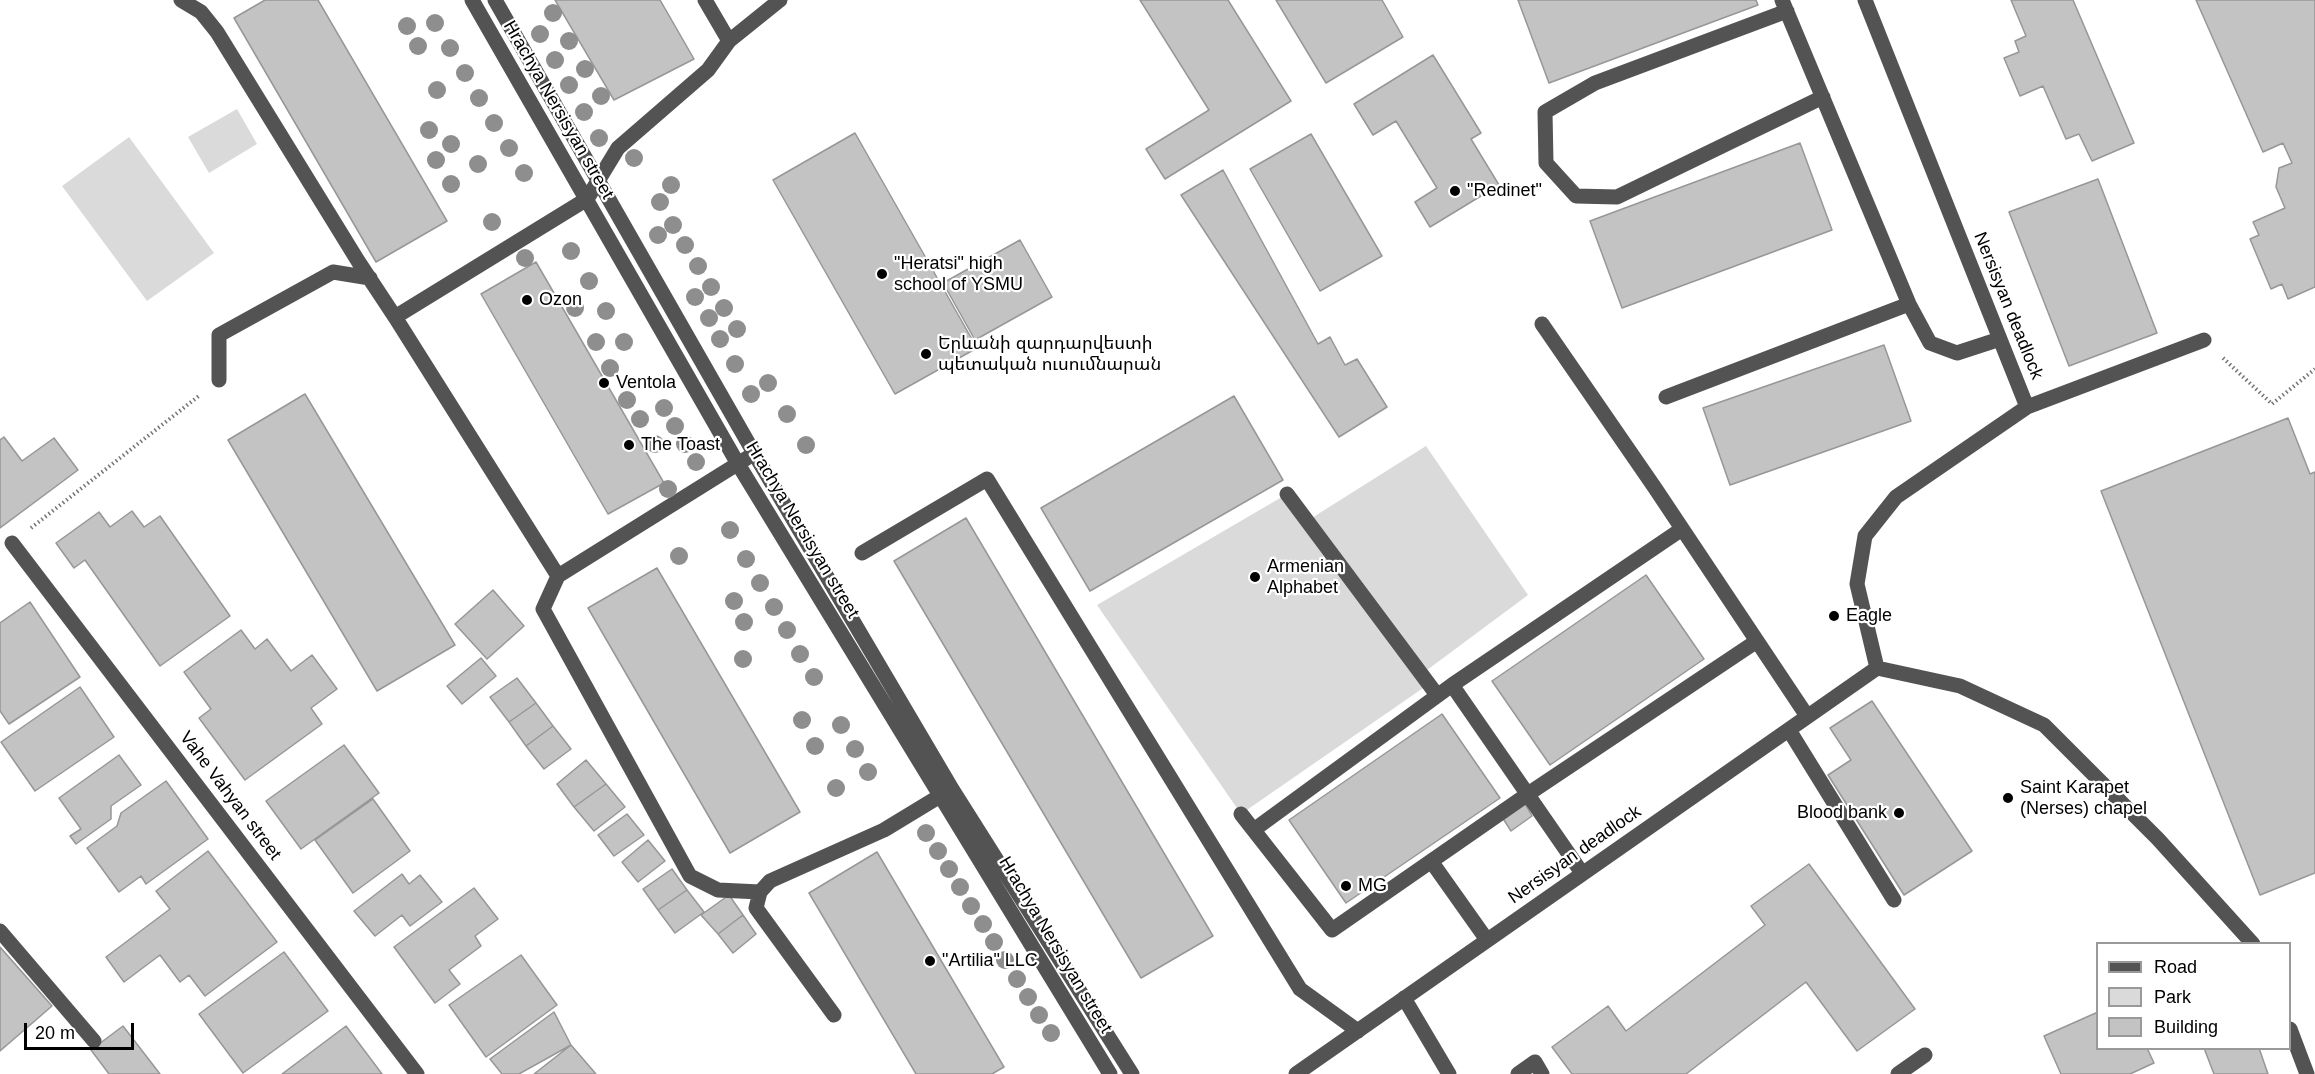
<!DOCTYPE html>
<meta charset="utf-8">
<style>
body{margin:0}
#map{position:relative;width:2315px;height:1074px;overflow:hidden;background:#fff;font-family:Arial,sans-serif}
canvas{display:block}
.legend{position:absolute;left:2096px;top:942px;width:195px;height:108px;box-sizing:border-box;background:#fff;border:2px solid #999;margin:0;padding:8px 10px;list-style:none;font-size:18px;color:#000}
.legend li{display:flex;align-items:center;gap:12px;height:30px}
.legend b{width:30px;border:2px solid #999}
.scale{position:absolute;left:24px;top:1023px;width:110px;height:27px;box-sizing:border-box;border:3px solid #000;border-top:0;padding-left:8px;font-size:18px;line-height:21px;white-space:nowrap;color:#000;-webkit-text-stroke:4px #fff;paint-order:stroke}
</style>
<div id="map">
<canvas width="2315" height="1074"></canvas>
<ul class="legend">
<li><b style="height:8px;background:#535353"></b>Road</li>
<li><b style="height:16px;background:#dadada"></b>Park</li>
<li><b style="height:16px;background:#c3c3c3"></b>Building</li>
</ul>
<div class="scale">20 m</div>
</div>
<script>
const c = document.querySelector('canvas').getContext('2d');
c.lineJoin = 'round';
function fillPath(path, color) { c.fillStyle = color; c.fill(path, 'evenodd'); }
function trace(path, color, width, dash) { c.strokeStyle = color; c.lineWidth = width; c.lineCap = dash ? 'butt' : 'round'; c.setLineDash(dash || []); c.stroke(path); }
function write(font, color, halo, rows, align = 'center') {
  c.font = font + ' Arial,"Noto Sans Armenian",sans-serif'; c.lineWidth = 4.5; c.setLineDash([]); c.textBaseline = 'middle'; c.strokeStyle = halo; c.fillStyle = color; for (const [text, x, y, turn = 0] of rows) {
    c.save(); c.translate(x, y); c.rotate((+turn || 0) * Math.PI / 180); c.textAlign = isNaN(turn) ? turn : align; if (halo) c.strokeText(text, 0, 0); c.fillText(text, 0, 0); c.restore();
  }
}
fillPath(new Path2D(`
 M237,109l20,35 -48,29 -21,-36z
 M129,137l85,116 -67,48 -85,-115z
 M1426,446l102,149 -109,81 7,10 -185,128 -144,-209 190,-111 20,27z`), '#dadada');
const building = new Path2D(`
 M265,0h53l129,221 -71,41 -142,-244z
 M555,0h105l34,59 -80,41z
 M1140,0h88l63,101 -126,78 -19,-30 63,-39z
 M1276,0h106l21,37 -77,46z
 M1518,0h238l2,5 -209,78z
 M2011,0h62l61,143 -42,18 -13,-27 -13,5 -23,-53 -23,10 -16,-38 15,-6 -4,-11 11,-5z
 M2196,0h119v287l-27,12 -6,-15 -11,5 -21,-50 9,-4 -6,-13 32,-14 -9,-21 3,-19 13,-5 -9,-20 -20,9z
 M1433,55l48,78 -10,6 28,46 -69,42 -15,-25 22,-14 -41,-67 -23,14 -19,-31z
 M855,133l122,215 -82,46 -122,-214z
 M1311,134l71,122 -62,35 -70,-122z
 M1800,143l32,87 -210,78 -32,-87z
 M1223,170l95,174 12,-7 15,28 12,-6 30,48 -48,30 -158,-242z
 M2098,179l59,154 -88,33 -60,-154z
 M1020,240l32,57 -77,43 -32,-57z
 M536,262l128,221 -56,31 -127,-220z
 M1884,345l27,76 -181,64 -27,-77z
 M305,394l150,251 -78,46 -149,-251z
 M1234,396l49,84 -193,111 -49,-83z
 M2288,418l22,56 5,-2v401l-55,22 -159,-404z
 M4,437l18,24 32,-23 24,32 -78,58v-88z
 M132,511l12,16 16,-11 70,100 -70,50 -75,-106 -11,8 -18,-25 43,-31 11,15z
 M966,518l247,418 -72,42 -247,-417z
 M657,568l143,244 -70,41 -142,-245z
 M1646,575l58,84 -154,106 -58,-84z
 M493,590l31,36 -37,33 -32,-35z
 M30,602l50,75 -71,47 -9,-13v-88z
 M241,630l14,19 12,-10 24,32 21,-16 25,34 -26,19 11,16 -77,56 -46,-62 12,-9 -27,-37z
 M481,658l15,18 -34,28 -15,-18z
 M517,678l19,25 -27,19 -19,-25z
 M80,687l34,50 -79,54 -34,-49z
 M1872,701l100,150 -68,44 -76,-120 23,-15 -21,-32z
 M536,703l17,23 -27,20 -17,-24z
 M1442,714l58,84 -154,105 -57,-83z
 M553,726l18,23 -27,20 -18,-23z
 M344,745l35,48 -78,56 -35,-48z
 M119,755l22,30 -30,21v13l-35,25 -6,-8 11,-7 -22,-31z
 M586,760l20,24 -32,23 -17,-23z
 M166,781l42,58 -62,45 -5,-8 -22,16 -32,-44 30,-22 4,-13z
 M606,784l19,23 -31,24 -20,-24z
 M373,799l37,52 -57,42 -38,-53z
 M1524,802l8,14 -21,15 -9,-14z
 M627,814l17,21 -30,21 -16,-21z
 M648,840l17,21 -27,21 -16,-20z
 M208,851l69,91 -72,54 -16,-21 -9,7 -20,-27 -36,27 -18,-25 64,-48 -14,-18z
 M877,852l127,215 -12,7h-76l-107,-181z
 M1809,864l106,145 -58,42 -51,-69 -120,92h-114l-20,-27 56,-41 18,25 139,-106 -14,-19z
 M672,869l15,21 -29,20 -15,-21z
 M402,874l7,10 11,-9 22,27 -32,24 -8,-11 -27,21 -21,-25z
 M474,888l24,31 -23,17 6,10 -32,24 11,14 -25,19 -41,-56z
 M687,890l17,22 -29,21 -17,-23z
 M729,895l14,20 -25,19 -17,-19z
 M743,915l13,19 -23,19 -15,-19z
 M0,947l52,59 -52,45z
 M284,952l44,59 -85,62 -44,-59z
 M521,955l36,50 -71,52 -37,-52z
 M554,1012l17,33 -52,29h-17l-12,-15z
 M2098,1012v36h49l7,15 -24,11h-69l-17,-38z
 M123,1026l37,48h-51l-18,-24z
 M346,1026l36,48h-100z
 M571,1045l25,29h-62z
 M2204,1048h55l9,26h-54z`);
fillPath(building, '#c3c3c3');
trace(building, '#979797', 1.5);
trace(new Path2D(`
 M2223,358l49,46 43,-35
 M31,528l169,-133`), '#757575', 4, [1.5, 3]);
trace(new Path2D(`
 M181,0l20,12 16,20 141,229 37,56 192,-118 31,-51 90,-78 21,-29 51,-41
 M472,0l266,464 372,610
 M495,0l259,453 198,336 180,285
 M705,0l24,41
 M1782,0l127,304 21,39 27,10 43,-14
 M1865,0l162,407 -131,90 -31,39 -8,48 20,84
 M1787,11l-192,72 -50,29 1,51 30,33 41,1 206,-100
 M395,317l163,259
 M1542,324l113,164 152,228
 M219,380v-45l114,-63 37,6
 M1666,397l243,-93
 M2027,407l177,-67
 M747,458l-189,118 -15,33 147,267 28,14 42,2
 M1287,494l150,201
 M12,543l405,531
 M862,553l125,-74 313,510 58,42
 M1452,685l130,188
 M1789,730l105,170
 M1241,814l91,116 196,-136 229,-153
 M1255,829l197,-144 230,-156
 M1431,861l56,79
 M0,931l94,110
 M1404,998l45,76
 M834,1015l-78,-107 4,-16 10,-11 114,-51 56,-34
 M2290,1029l17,45
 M1296,1074l581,-406 83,18 84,39 114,114 95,105
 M1518,1074l17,-12 7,12
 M1898,1074l27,-19`), '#535353', 15);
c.fillStyle = '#8e8e8e';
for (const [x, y] of [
 [553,13],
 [435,23],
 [407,26],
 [540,34],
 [569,41],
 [418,46],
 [450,48],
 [555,60],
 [585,69],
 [465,73],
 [569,85],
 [437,90],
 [601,96],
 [479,98],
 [584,112],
 [494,123],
 [429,130],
 [599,138],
 [451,144],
 [509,148],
 [634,158],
 [436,160],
 [478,164],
 [524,173],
 [451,184],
 [671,185],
 [660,202],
 [492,222],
 [673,225],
 [658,235],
 [685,245],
 [571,251],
 [525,258],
 [698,266],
 [589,281],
 [711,287],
 [695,297],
 [575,308],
 [724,308],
 [606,311],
 [709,318],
 [737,329],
 [720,339],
 [596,342],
 [624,342],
 [735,364],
 [610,368],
 [768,383],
 [751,394],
 [627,400],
 [664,408],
 [787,414],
 [640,419],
 [675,426],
 [655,444],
 [685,444],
 [806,445],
 [696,462],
 [668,489],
 [730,530],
 [679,556],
 [746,559],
 [760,583],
 [734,601],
 [774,607],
 [744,622],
 [787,630],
 [800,654],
 [743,659],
 [814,677],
 [802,720],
 [841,725],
 [815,746],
 [855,749],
 [868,772],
 [836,788],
 [926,833],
 [938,851],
 [949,869],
 [960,887],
 [971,906],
 [983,924],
 [994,942],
 [1005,960],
 [1017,979],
 [1028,997],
 [1039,1015],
 [1051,1033]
]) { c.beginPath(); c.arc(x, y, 9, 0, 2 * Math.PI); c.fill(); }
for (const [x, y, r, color] of [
 [1455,191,6,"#000"],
 [882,274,6,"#000"],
 [527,300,6,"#000"],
 [926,354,6,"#000"],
 [604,383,6,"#000"],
 [629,445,6,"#000"],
 [1255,577,6,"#000"],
 [1834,616,6,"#000"],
 [2008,798,6,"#000"],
 [1899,813,6,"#000"],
 [1346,886,6,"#000"],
 [930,961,6,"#000"]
]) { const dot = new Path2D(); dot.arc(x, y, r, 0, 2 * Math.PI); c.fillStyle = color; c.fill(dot); trace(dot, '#fff', 2); }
write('18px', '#000', '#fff', [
 ["Hrachya Nersisyan street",558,110,60],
 ["Nersisyan deadlock",2008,306,68],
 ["Hrachya Nersisyan street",802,530,59],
 ["Vahe Vahyan street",230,796,53],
 ["Nersisyan deadlock",1575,855,-35],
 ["Hrachya Nersisyan street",1055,945,59]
]);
write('18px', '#000', '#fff', [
 ["\"Redinet\"",1467,191],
 ["\"Heratsi\" high",894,264],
 ["school of YSMU",894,285],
 ["Ozon",539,300],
 ["Երևանի զարդարվեստի",938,344],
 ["պետական ուսումնարան",938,365],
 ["Ventola",616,383],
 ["The Toast",641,445],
 ["Armenian",1267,567],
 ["Alphabet",1267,588],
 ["Eagle",1846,616],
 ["Saint Karapet",2020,788],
 ["(Nerses) chapel",2020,809],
 ["Blood bank",1887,813,"right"],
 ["MG",1358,886],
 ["\"Artilia\" LLC",942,961]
], 'left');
</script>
